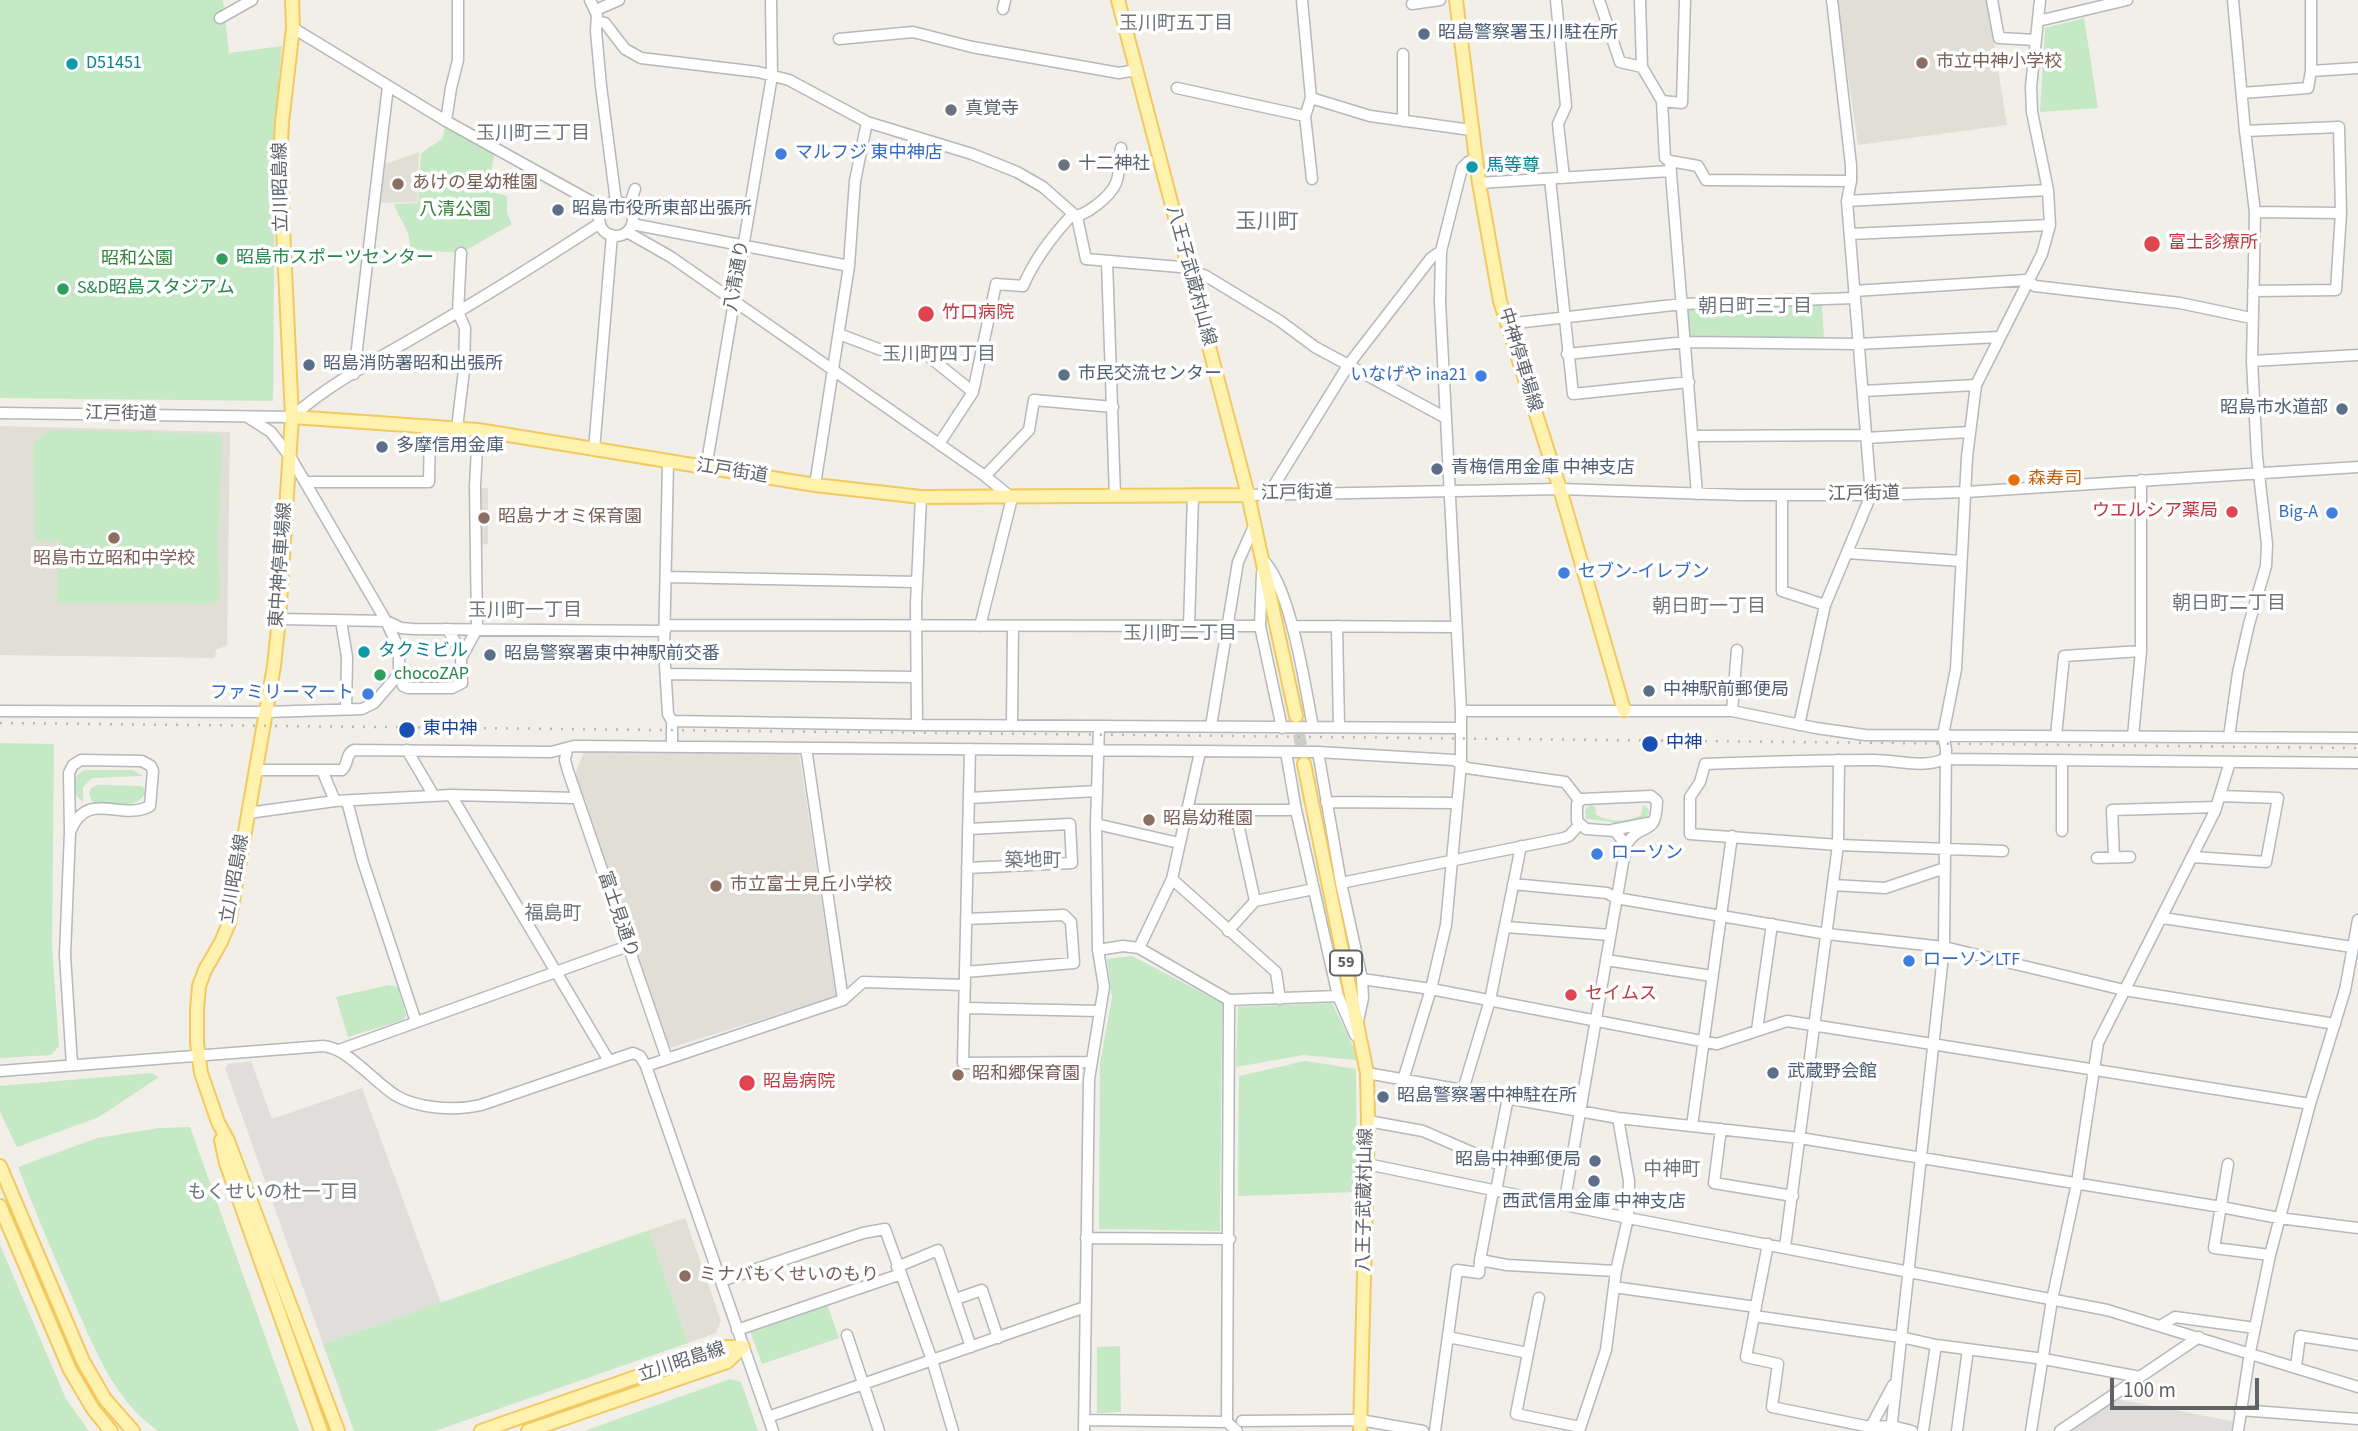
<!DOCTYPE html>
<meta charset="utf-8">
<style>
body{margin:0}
#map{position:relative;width:2358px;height:1431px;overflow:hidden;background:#f1efe8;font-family:"Source Sans 3",sans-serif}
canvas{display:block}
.scale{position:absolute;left:2110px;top:1378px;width:149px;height:32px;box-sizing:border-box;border:4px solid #5f6368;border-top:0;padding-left:9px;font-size:21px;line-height:24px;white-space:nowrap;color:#5f6368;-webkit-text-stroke:5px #fff;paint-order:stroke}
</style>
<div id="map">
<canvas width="2358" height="1431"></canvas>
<div class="scale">100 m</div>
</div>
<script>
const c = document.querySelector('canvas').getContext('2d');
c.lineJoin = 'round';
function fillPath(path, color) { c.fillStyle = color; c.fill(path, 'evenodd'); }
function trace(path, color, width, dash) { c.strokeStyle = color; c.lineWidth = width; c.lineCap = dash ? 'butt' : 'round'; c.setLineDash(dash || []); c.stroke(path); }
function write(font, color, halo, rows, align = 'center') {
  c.font = font + ' "Source Sans 3","Noto Sans JP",sans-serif'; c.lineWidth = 7; c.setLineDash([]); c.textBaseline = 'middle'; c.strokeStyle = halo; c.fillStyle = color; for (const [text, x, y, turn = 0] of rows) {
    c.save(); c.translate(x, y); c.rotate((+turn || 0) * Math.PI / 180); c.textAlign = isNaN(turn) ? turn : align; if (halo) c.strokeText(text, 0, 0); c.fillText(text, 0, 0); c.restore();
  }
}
fillPath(new Path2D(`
 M251,1061l21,58 90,-31 79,215 -118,41 -98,-276 3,-4z
 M2107,1397l129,25 -2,9h-170z`), '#e0deda');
fillPath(new Path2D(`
 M1837,0h150l20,125 -149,20z
 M419,152l-2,50 -41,1 4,-37z
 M0,426l230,6 -3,213 -11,5 -1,8 -215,-3z
 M479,488h9v56l-8,1z
 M584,752l215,1 37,243 -166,52 -96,-271z
 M685,1218l36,103 -5,12 -28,10 -39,-113z`), '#e1ded6');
fillPath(new Path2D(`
 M0,0h223l6,53 53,-7 -7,76 -2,279 -273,-3z
 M2084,18l14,90 -58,4 5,-84z
 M446,124l49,28 -8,38 20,6v17l5,11 -51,29 -51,-4c1,-20 -10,-27 -16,-45l24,-1 3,-50 21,-14z
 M1822,302l2,39 -135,-2 -3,-33z
 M52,430l167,4 3,7 -4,102 2,55 -8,6 -155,-1 2,-62h-24l-2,-98z
 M0,743l54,1 -2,202 7,100 -8,9 -51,3z
 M84,770h49l10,6 -51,2 -9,9v15l-9,-9c0,-11 0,-18 10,-23z
 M98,785l44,1 4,5c-7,19 -32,13 -49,13l-5,-3 -3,-7 2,-6z
 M1590,805l5,1 1,8c10,9 33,8 45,1l2,-10 5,3 1,4 -3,8 -29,6 -5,-4 -26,-3 -1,-9z
 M1132,956l90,47 -2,228 -121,-2 1,-166 12,-66 -5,-38z
 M389,985l9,2 8,29 -3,4 -55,17 -12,-40z
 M1332,1003l24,50 1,7 -54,-5 -67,12 2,-60z
 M1305,1061l51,8 1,123 -119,4 1,-120z
 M151,1073l8,4 -60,40 -82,30 -17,-35v-26z
 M190,1127l109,304h-141c-46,-33 -64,-84 -86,-134 -19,-43 -37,-86 -54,-130l79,-29 62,-10z
 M649,1230l39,113 -253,88h-81l-31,-87z
 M0,1245l66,154 23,32h-89z
 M827,1304l12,34 -77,26 -12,-33z
 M1120,1346l1,66 -24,1v-66z
 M730,1379l11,3 17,49h-174z`), '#c5e8c5');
trace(new Path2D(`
 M1296,716l8,48`), '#ccccc8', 12, [12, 6]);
const minor = new Path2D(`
 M590,0l7,15 -1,16 5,55 15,116
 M1302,0l9,98 -6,18 7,63
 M1556,0l10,106 -8,18 6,54
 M1599,0l21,62 22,5 20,34 3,57 5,3 27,333
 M1640,0l2,67
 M1992,0l7,38 37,2
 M1412,4l28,-4
 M1003,9l2,-9
 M596,10l23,-10
 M220,18l32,-18
 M597,21l8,2 20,26 16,9 117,14 31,8 78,42 105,32 45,18 26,15 34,30 9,42 94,8 26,9 74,45 35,26 131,71
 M2038,21l89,-21
 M293,28l153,93 157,87
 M839,39l74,-7 59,15 147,26 17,-3
 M1403,54v67
 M2311,71l47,-3
 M1177,88l128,28
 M2242,93l66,-5 3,-17v-71
 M1311,98l59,18 101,14
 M1662,101l20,2 3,-103
 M446,121l5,-33 7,-28v-60
 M2245,131l94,-4 2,86 -5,77 -83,1
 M1670,161l28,5 8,14 145,1
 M1550,179l23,215 116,-12
 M1479,183l191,-12
 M1847,201l201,-11
 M599 219a17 17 0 1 1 34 0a17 17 0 1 1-34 0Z
 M629,207l6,-18
 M2255,212l86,1
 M632,224l217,42
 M627,232l44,25 314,219 27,22 -32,128
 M1850,234l200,-9
 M1107,261l8,235
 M1854,291l172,-11 9,6 145,17 71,15
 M1507,324l175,-20 172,-6
 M839,334l42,16 46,5 46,37
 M1567,354l119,-12 172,2 141,-7
 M2252,361l106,-6
 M354,374l34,-288
 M1863,391l113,-6
 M0,413l292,4c40,-36 90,-60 135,-87 59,-34 116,-70 173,-107
 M249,418l22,14 20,26 95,163 15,7 12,1 252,2
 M457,428l7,-58 1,-42 -7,-16 3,-59
 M1694,436l172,-1
 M1866,438l103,-6
 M939,444l34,-52 23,-108 27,2c12,-27 27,-47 47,-69 15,0 40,-20 46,-34 4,-10 4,-24 5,-35
 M594,450l18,-215
 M668,462l-4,187 4,65 4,7v25
 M706,468l66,-392 -1,-76
 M985,476l44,-46 5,-30 79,7
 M307,482h122l1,-56
 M815,485l34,-219 6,-85 12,-59
 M1248,495l312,-6 181,6h130l95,-3 392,-25
 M1268,495l81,-131 82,-106 10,-7
 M1782,495v96l43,14
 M1847,553l114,8
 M1263,560c28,27 42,127 50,167
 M1262,573l-2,53 22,102
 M666,577l251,5
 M279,619l107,2 13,28v25l4,12 5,2h44l10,-5 -1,-25 16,-29 -2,-143 3,-56
 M341,621l6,36 -1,52
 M665,625l595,1
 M1189,626l4,-130
 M1292,626l163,1
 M1337,626l2,101
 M447,629l8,12 6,17
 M667,674l249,3
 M0,711l266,1 96,-3 12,-6 25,-29
 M1461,711h271l84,17 49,7 493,3
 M1732,711l5,-61
 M672,721l245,4 544,3
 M1012,724l1,-98
 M917,725l-1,-121 5,-107
 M1799,725l26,-120 46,-110 -24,-294 4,-20v-16l-19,-165
 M1211,726l27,-164 17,-38
 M2056,736l8,-80 77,-5
 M2133,736l8,-85v-171
 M2229,737l9,-64 11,-49 17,-58 1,-22 -10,-87 -5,-96 3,-149 -10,-81 -12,-131
 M806,748l37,252
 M567,749l-2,11 3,11 99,288
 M970,749l-7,314 128,-1
 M407,750l27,46
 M1286,752l10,58 42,186 17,39
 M1318,752l23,131 21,96 1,19 -5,23
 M2062,760v71
 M255,770h87c7,-6 3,-16 12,-20l197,2 23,-6 744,6 136,8 13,8 98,14 14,18
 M322,770l13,31
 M451,795l158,266
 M1651,796l6,5c-1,39 -15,18 -31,44l-11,-14 -29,-2 -9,-8v-17l5,-5z
 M969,798l128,-7
 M347,801l16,61 53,160
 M1326,802l130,1
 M1186,810h110
 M1235,810l20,91 59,-12
 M248,813l87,-12 116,-6 126,3
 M1096,824l83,19
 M1612,830l36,-7
 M70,832c17,-44 51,-10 80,-26l3,-35 -2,-5 -9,-5 -61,-1 -8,5 -4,8 1,59 -5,123 7,110
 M2003,851l-165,-6 -148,-11v-37l10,-15 5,-18c56,-2 113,-4 169,-4 22,0 50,9 70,-1l414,4
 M2114,857l-2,-47 104,-3
 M2193,857l73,5 12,-64 -58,-2
 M2097,858l33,-1
 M967,868l105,-5 -2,-39 -102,5
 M1172,879l104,93 4,27
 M1341,883l223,-45 5,-2 10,-11
 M1513,884l94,9 9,5 211,36 117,13 180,43 211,34
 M1833,885l52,3 60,-20
 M2163,918l189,29
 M1506,927l104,8
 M1228,931l27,-30
 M1139,948l33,-69 28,-127
 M1098,950l25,-4 16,2 90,52 109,-4
 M1606,960l106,16
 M965,972l109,-9 -3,-41 -7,-7 -98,4
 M1362,979l69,10 286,55 70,-23 523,83
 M965,1008l135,3
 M1757,1030l15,-106
 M339,1050l289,-104
 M646,1066l197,-66 20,-18 102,3
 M0,1071l323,-25c16,2 26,11 38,21 11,9 22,20 34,28 23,14 60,16 86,10l152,-52 7,3 6,10 127,365
 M1367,1073l251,45 182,20 421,69 58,11 79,10
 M1403,1080l28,-91 15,-64 15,-161v-53l-21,-409 1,-51 21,-83 6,-6 7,-3
 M1463,1090l27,-90 31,-154
 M1368,1121l55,10 78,34 -5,26
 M1692,1126l40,-290
 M1721,1129l-7,54 79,13
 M1495,1163l13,-65
 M1367,1164l261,54 479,92 251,77
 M2228,1164l-14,84 56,7
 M1564,1205l62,-360
 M1086,1238l144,1
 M1768,1244l-22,113 32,7 -6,43 98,20 22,-1 20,5
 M1785,1247l53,-402 1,-85
 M1480,1260l27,5 109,6
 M897,1267l41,-17 33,97
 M721,1281l142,-48 22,-4 47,131 21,71
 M1614,1287l142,20
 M1539,1298l-23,116 64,13
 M956,1299l26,-9 16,48
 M1754,1316l147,21 35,8 108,14 96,18
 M2160,1326l15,-9 80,11
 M737,1330l164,-56
 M847,1335l32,96
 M1448,1337l80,16
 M2296,1366l4,-30 58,9
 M2240,1410l118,9
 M768,1417l317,-110
 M1084,1420l143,2 2,-422
 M1242,1421l118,-1 63,11
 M1227,1422l10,9
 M1869,1430l24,-45
 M1084,1431l5,-352 15,-92 -6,-37 -2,-126 3,-98
 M1435,1431l22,-161 22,3 1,-13 13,-69
 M1579,1431l27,-81 10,-79 12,-53 1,-37 -11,-63
 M1891,1431l53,-484 2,-198 -3,-14 13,-66 11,-212 9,-72 66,-131 8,-29 -2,-35 -16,-78 -1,-25 9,-87
 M1923,1431l13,-86
 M1957,1431l11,-82
 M2031,1431l21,-131 25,-117 21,-140 117,-232 15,-49
 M2060,1431l139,-94
 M2238,1431l12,-79 20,-97 40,-151 35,-114 13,-70`);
const major = new Path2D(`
 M292,0l1,28 -11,94 -2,42 12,253 -13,202 -5,47 -45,257 -8,19 -16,28 -6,16 -2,23v34l4,30 17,49 10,19 110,290
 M1118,0l130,495 48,221
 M1456,0l23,183 21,118 60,188 64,221
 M292,417l186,13 337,55 106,12 327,-2
 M1304,764l63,309 1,48 -8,310
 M221,1140l5,23 95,268
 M0,1166l83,195 22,38 28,32
 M0,1206l70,164 23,39 18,22
 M481,1431l241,-84h21
 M528,1431l199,-69 16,-15`);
trace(minor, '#b5b8bc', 13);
trace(major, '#f2c960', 16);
trace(minor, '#fff', 10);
trace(major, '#fff2af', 12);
trace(new Path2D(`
 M0,723l2358,25`), '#b6b7b8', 2.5, [2, 9]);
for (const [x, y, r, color] of [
 [1424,34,7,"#5c6f8a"],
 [1922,63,7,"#8d6e63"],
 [72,64,7,"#0f9aa8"],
 [951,110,7,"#6b7280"],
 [781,154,7,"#3f7fe0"],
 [1064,165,7,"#6b7280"],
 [1472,167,7,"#0f9aa8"],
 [398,184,7,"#8d6e63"],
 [558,210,7,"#5c6f8a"],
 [2152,244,9,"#e0444e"],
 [222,259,7,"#2e9e5b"],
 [63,289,7,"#2e9e5b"],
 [926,314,9,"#e0444e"],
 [309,365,7,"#5c6f8a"],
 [1064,375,7,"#5c6f8a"],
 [1481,376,7,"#3f7fe0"],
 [2342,409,7,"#5c6f8a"],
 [382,447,7,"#5c6f8a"],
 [1437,469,7,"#5c6f8a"],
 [2014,480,7,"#e8710a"],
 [2232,512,7,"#e0444e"],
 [2332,513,7,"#3f7fe0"],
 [484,518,7,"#8d6e63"],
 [114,538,7,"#8d6e63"],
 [1564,573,7,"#3f7fe0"],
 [364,652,7,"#0f9aa8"],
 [490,655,7,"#5c6f8a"],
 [380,675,7,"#2e9e5b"],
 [1649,691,7,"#5c6f8a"],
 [368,694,7,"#3f7fe0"],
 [407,730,9,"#1a4fb4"],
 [1650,744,9,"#1a4fb4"],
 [1149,820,7,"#8d6e63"],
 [1597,854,7,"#3f7fe0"],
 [716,886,7,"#8d6e63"],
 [1909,961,7,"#3f7fe0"],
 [1571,995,7,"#e0444e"],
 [1773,1073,7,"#5c6f8a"],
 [958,1075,7,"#8d6e63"],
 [747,1083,9,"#e0444e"],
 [1383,1097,7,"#5c6f8a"],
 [1595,1161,7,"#5c6f8a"],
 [1594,1181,7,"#5c6f8a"],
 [685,1276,7,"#8d6e63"]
]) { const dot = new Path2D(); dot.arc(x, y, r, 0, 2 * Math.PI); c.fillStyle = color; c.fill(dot); trace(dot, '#fff', 2.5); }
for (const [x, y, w] of [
 [1346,963,32]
]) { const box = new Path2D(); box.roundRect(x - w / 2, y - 12.5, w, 25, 5); c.fillStyle = '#fff'; c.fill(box); trace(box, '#5f6368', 2); }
write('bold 16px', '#5f6368', null, [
 ["59",1346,963]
]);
write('18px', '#4e5e75', '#fff', [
 ["昭島警察署玉川駐在所",1438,34],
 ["昭島市役所東部出張所",572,210],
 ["昭島消防署昭和出張所",323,365],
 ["市民交流センター",1078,375],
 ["昭島市水道部",2328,409,"right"],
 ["多摩信用金庫",396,447],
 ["青梅信用金庫 中神支店",1451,469],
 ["昭島警察署東中神駅前交番",504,655],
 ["中神駅前郵便局",1663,691],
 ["武蔵野会館",1787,1073],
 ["昭島警察署中神駐在所",1397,1097],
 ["昭島中神郵便局",1581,1161,"right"],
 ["西武信用金庫 中神支店",1594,1203,"center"]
], 'left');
write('18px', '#785e54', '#fff', [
 ["市立中神小学校",1936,63],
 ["あけの星幼稚園",412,184],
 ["昭島ナオミ保育園",498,518],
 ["昭島市立昭和中学校",114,560,"center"],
 ["昭島幼稚園",1163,820],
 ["市立富士見丘小学校",730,886],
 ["昭和郷保育園",972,1075],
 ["ミナバもくせいのもり",699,1276]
], 'left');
write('18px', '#0d838f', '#fff', [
 ["D51451",86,64],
 ["馬等尊",1486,167],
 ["タクミビル",378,652]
], 'left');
write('18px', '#5b616d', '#fff', [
 ["真覚寺",965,110],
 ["十二神社",1078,165]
], 'left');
write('18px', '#366cbe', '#fff', [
 ["マルフジ 東中神店",795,154],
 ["いなげや ina21",1467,376,"right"],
 ["Big-A",2318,513,"right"],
 ["セブン-イレブン",1578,573],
 ["ファミリーマート",354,694,"right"],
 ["ローソン",1611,854],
 ["ローソンLTF",1923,961]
], 'left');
write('18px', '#5f6368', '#fff', [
 ["立川昭島線",282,187,-91],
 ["八清通り",738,276,-80],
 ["八王子武蔵村山線",1190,276,75],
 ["中神停車場線",1519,360,73],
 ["江戸街道",121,415,1],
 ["江戸街道",732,472,9],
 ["江戸街道",1297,494,-1],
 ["江戸街道",1864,495,-1],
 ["東中神停車場線",282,565,-86],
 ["立川昭島線",236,879,-80],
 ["富士見通り",617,915,71],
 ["八王子武蔵村山線",1366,1200,-89],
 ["立川昭島線",682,1363,-18]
]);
write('18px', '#348238', '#fff', [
 ["八清公園",455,211],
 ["昭和公園",137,260]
]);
write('18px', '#be3a42', '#fff', [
 ["富士診療所",2168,244],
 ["竹口病院",942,314],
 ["ウエルシア薬局",2218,512,"right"],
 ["セイムス",1585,995],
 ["昭島病院",763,1083]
], 'left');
write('18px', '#27864d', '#fff', [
 ["昭島市スポーツセンター",236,259],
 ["S&D昭島スタジアム",77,289],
 ["chocoZAP",394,675]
], 'left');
write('18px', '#c56008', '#fff', [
 ["森寿司",2028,480]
], 'left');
write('18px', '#164399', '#fff', [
 ["東中神",423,730],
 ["中神",1666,744]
], 'left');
write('19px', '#70757a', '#fff', [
 ["玉川町五丁目",1176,25],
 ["玉川町三丁目",533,135],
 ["朝日町三丁目",1755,308],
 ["玉川町四丁目",939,356],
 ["朝日町二丁目",2229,605],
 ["朝日町一丁目",1709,608],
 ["玉川町一丁目",525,612],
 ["玉川町二丁目",1180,635],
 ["築地町",1033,862],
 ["福島町",553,915],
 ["中神町",1672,1171],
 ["もくせいの杜一丁目",273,1194]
]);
write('21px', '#70757a', '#fff', [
 ["玉川町",1267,223]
]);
</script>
